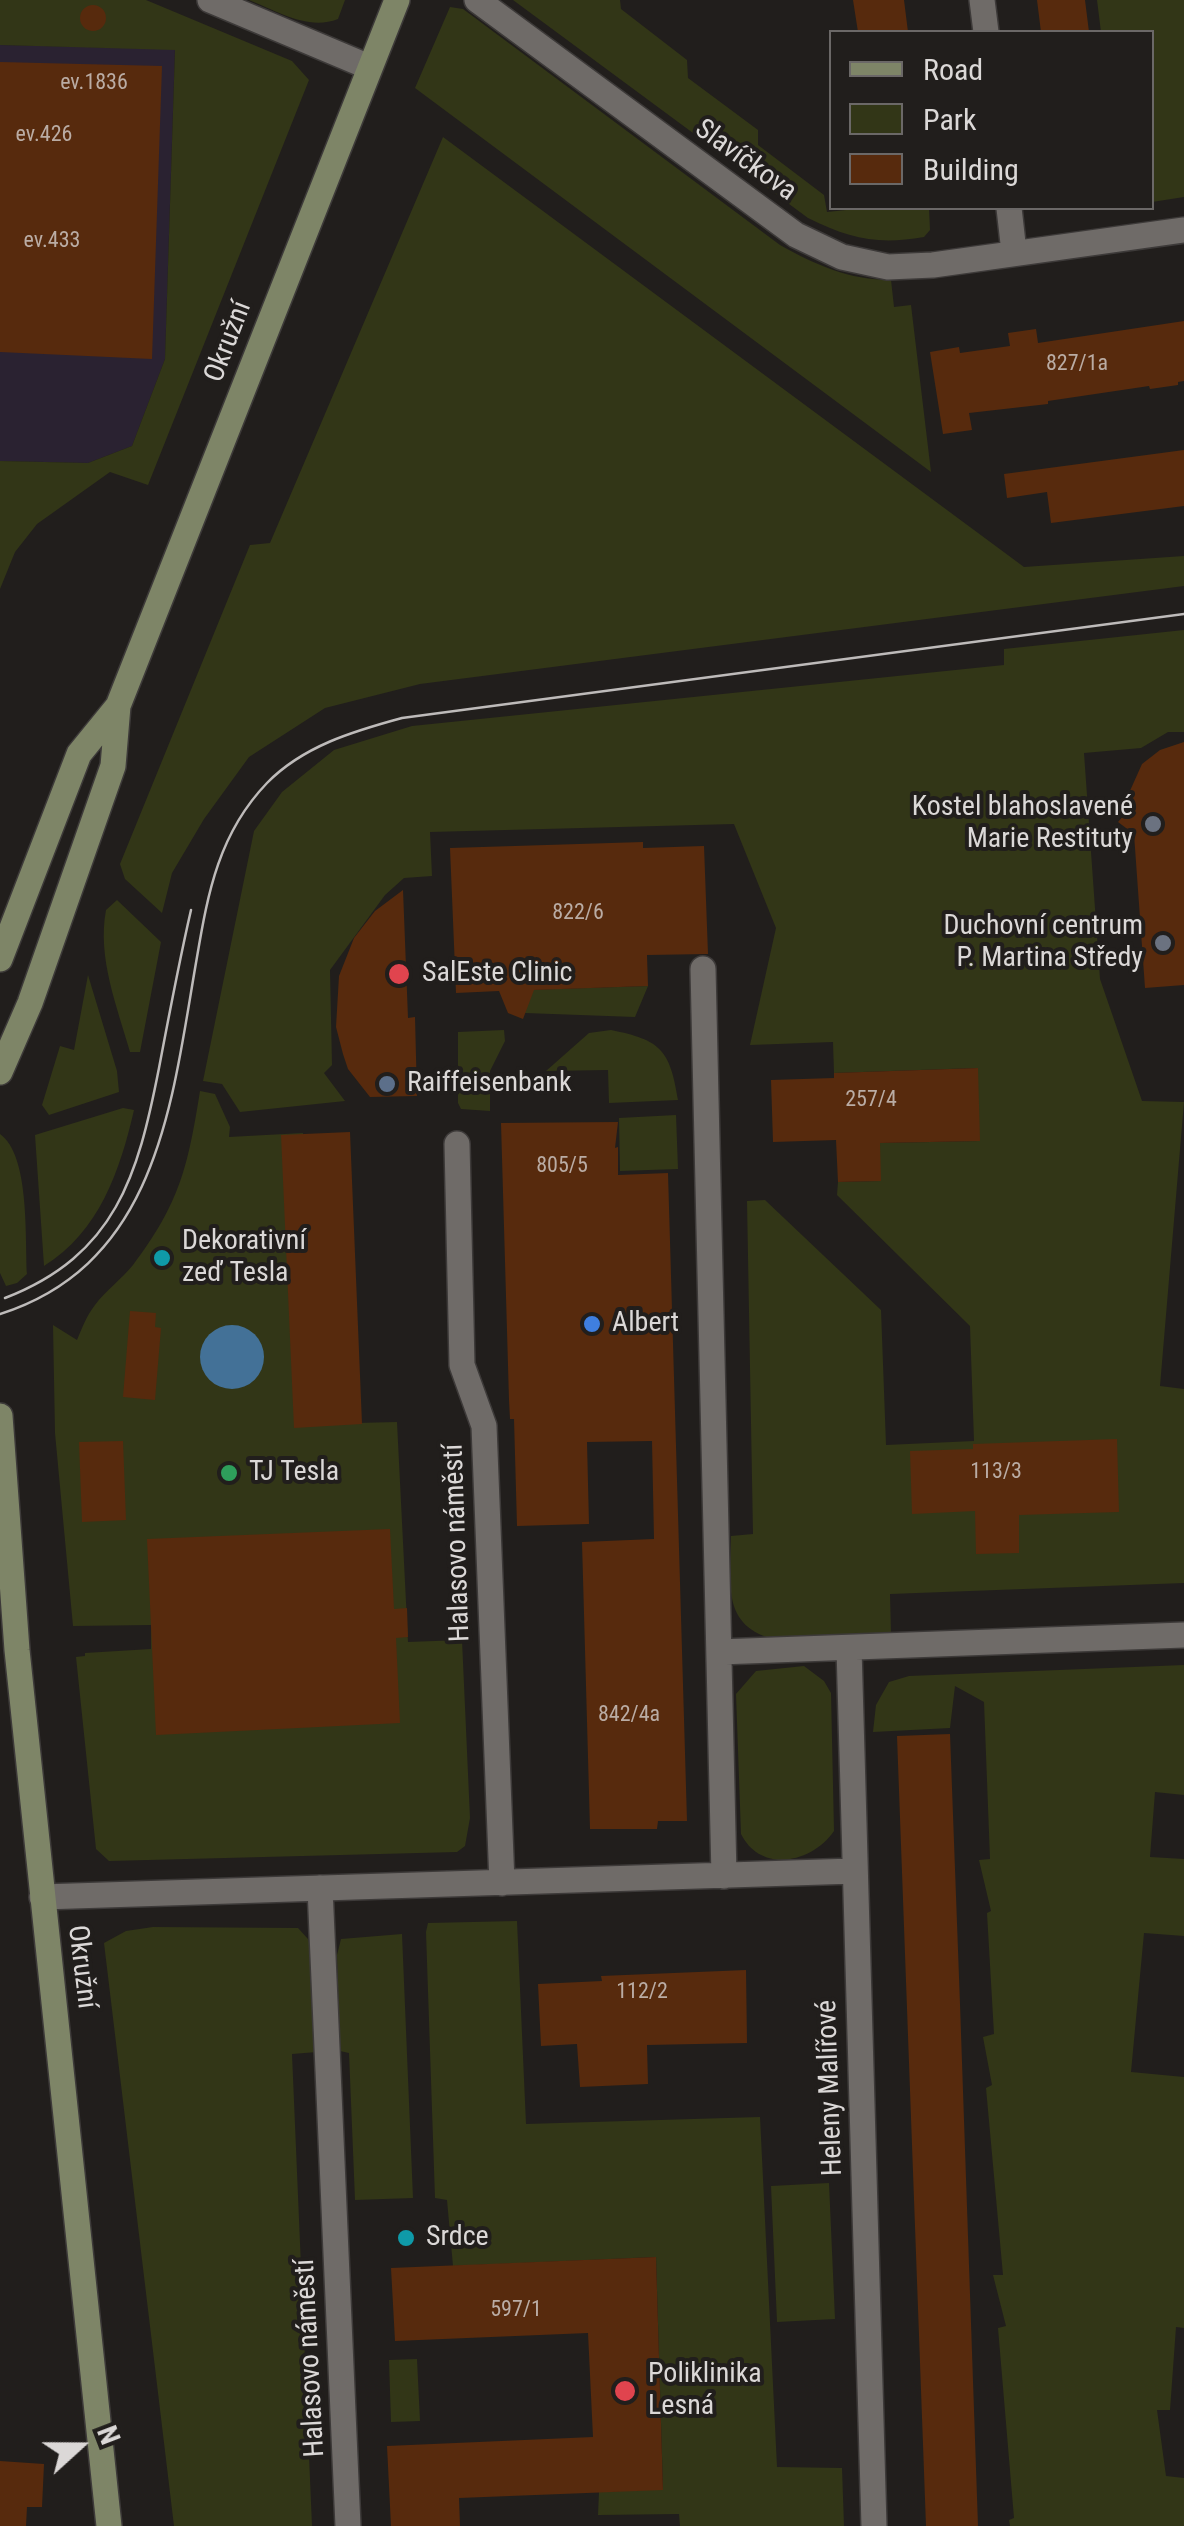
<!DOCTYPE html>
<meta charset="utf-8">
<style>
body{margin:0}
#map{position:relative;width:1184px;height:2526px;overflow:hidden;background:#211e1c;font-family:"Roboto Condensed",sans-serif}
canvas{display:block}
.legend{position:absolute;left:829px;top:30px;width:325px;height:180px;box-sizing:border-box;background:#211e1c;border:2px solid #6b6867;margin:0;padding:12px 18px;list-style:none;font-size:30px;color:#dbd8d7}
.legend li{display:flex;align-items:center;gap:20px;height:50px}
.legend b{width:50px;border:2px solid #6b6867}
.north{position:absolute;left:30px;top:2396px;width:100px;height:100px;-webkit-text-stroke:8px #211e1c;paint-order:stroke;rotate:69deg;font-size:28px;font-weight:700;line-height:40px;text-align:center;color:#dbd8d7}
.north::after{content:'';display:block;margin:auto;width:35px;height:45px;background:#dbd8d7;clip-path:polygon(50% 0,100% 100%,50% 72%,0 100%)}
</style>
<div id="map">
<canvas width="1184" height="2526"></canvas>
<ul class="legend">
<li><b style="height:12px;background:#7e8567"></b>Road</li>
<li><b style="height:28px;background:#323617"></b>Park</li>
<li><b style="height:28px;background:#572a0d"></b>Building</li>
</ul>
<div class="north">N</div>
</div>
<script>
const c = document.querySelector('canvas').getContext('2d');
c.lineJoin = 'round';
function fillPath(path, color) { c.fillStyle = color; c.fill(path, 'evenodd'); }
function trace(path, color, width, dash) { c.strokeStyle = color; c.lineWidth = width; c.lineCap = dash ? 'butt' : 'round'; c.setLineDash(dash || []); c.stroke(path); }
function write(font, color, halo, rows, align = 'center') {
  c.font = font + ' "Roboto Condensed",sans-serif'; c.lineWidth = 8; c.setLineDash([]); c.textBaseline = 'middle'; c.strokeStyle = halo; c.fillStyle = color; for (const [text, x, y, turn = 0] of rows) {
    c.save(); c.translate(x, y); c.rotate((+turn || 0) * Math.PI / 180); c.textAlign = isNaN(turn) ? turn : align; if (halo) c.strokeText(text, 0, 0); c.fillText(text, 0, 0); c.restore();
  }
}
fillPath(new Path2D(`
 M0,45l175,4 -10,310 -33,87 -44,17 -88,-2z`), '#2a2231');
fillPath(new Path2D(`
 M0,0h146l146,61 17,19 -161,405 -38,-13 -73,52 -22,28 -15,37v-128l88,2 44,-17 33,-87 10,-309 -175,-5z
 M249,0h96l-7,19c-30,12 -61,-8 -89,-19z
 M513,0h107l1,9 66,51 1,18 70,52v15l66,50 3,17 38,-4h64l1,22 -6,7c-46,8 -74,2 -116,-19z
 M1097,0h87v197l-32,5v-170h-51z
 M450,7l13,2 317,236c36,20 69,35 111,35l3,27 17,-2 20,167 -516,-384z
 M443,137l581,430 160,-11v30l-764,98 -95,24 -76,49 -45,62 -32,54 -10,40 -37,-34 -5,-15 130,-319 20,-2z
 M1184,630v102h-16l-27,16 -57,5 16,226 42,122 42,1 -24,284 24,3v194l-294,11 1,40 -114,6c-57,-13 -46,-57 -46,-104l22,-2 -6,-333 18,-1 116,110 5,135 88,-4 -4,-115 -133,-131 1,-13 42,-1v-38l99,-2 -2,-73 -143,5 -1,-31 -83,3 26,-117 -42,-104 -304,8 2,44 -28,2 -19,17 -55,75 2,95 -8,8 21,28 -105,11 -18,-28 -19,-3 51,-250 28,-39 52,-42 78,-24 592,-61v-16z
 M117,900l44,42 -21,110h-10c-13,-46 -33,-94 -24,-142z
 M88,975l29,96 2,21 -70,23 -7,-10 18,-59 14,4z
 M648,986l-13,31 -110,-4v-23z
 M504,1030l1,11 -15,30v40l-29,-2 -3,-6v-71z
 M611,1030c50,10 59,20 67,70l-69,3 -1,-33 -62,1 43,-38z
 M200,1091l15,3 15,33 -1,10 74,-4 12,291 82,-2 11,220 54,-2 8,178 -5,28 -8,6 -348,9 -13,-12 -20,-192 9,-1v-3l66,-4v-24l-78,1 -18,-193 -2,-108 24,15c5,-12 10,-25 18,-35 11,-15 27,-26 38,-40 47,-62 55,-99 67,-174z
 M123,1108l11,2c-14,61 -35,122 -90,156l-9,-131z
 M676,1115l2,54 -58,2 -1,-53z
 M0,1134c30,21 25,104 27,140l-10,9 -11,3 -6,-13z
 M1184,1665v130l-29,-3 -5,65 34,2v77l-40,-3 -13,139 53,5v251l-8,-1 -6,83h-13l9,66 18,2v48h-174l-1,-6 5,-2 -16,-190 8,-2 -13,-51h10l-17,-187 6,-3 -9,-48 11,-3 -7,-121 4,-2 -12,-51 11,-1 -6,-157 -29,-16 -5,42 -77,4 3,-27 13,-23 20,-6z
 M804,1666l20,15 7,12 3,138c-22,32 -73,43 -93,3l-5,-140 20,-23z
 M517,1921l9,203 234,-7 17,350 65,1 2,58h-164l-1,-12 -81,1 1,-23 64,-3 -7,-232 -203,9 -6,-66 -12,-2 -9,-266 2,-9z
 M153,1927l145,1 10,11 4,15 5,98 -25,2 20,472h-138l-70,-583 22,-12z
 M402,1934l11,264 -58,2 -6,-147 -9,-2 -3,-96 4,-16z
 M829,2183l6,136 -58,3 -6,-136z
 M417,2359l3,62 -29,1 -2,-62z`), '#323617');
fillPath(new Path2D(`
 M200 1357a32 32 0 1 1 64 0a32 32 0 1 1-64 0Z`), '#437197');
fillPath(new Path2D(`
 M853,0h51l4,32h-50z
 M1037,0h48l4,32h-48z
 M80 18a13 13 0 1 1 26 0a13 13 0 1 1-26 0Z
 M0,62l162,4 -10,293 -152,-7z
 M1184,321v60l-6,1v3l-28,4 -1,-3 -101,15v3l-79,9 3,17 -29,4 -13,-82 29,-5 1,6 50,-7 -2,-13 28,-4 2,14z
 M1184,450v56l-133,17 -4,-31 -40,6 -3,-24z
 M1184,742v243l-39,3 -11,-154 -16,-12 12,-14 -1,-15 13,-29 18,-14z
 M643,842v6l61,-2 4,108 -61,1 1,31 -114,4 -11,29 -15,-6 -9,-22 -43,2 -6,-145z
 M403,890l5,128 7,-1 2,79 -47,1 -22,-28 -5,-15 -7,-27 3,-51 15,-38 21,-27z
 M978,1068l2,73 -100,2 1,38 -43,1 -2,-42 -63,2 -2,-62 63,-2v-5z
 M618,1122l-3,26 3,-1v28l50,-2 19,648h-29l-1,8h-67l-8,-287 72,-3 -2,-98 -65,1 2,82 -72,2 -3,-107h-4l-1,-19 -8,-277z
 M350,1132l12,292 -68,4 -13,-293z
 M130,1311l26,2 -1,14 6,1 -6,72 -32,-3z
 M1117,1439l2,73 -100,3v38l-43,1 -1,-43 -63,3 -2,-63 63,-2v-5z
 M123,1441l3,79 -44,2 -3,-80z
 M390,1529l4,80 13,-1 1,29 -12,1 4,85 -244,12 -9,-196z
 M950,1734l10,270 18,522h-52l-29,-790z
 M746,1970l1,73 -100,2 1,39 -68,3 -3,-43 -36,2 -3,-62 64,-3 -1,-5z
 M656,2257l7,233 -204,8 1,28h-69l-4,-80 206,-9 -5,-104 -193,8 -4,-73z
 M0,2461l44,3 -2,43h-15l-1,19h-26z`), '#572a0d');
const street = new Path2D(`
 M210,0l159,67
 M477,0l319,235 46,22 46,10 45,-2 251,-35
 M982,0l4,32
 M1009,208l5,44
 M703,969l21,907
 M457,1144l5,221 22,61 18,457
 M849,1648l25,878
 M719,1652l465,-17
 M320,1888l28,638
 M42,1897l812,-26`);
const secondary = new Path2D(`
 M0,959l79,-205 39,-48 279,-706
 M0,1072l30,-69 83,-237 5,-60
 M0,1416l17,234 92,876`);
trace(street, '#3d3a39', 28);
trace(secondary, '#3d3a39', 28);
trace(street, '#6f6b68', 25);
trace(secondary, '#7e8567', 25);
trace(new Path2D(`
 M5,1298c111,-43 133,-123 154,-230 10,-53 20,-106 32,-158
 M0,1314c160,-51 172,-215 197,-357 11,-65 22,-124 70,-174 36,-37 87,-52 135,-65l782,-104`), '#bebbba', 2.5);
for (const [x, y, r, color] of [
 [1153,824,10,"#6b7280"],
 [1163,943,10,"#6b7280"],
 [399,974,12,"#e0444e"],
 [387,1084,10,"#5c6f8a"],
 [162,1258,10,"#0f9aa8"],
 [592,1324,10,"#3f7fe0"],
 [229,1473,10,"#2e9e5b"],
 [406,2238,10,"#0f9aa8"],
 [625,2391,12,"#e0444e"]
]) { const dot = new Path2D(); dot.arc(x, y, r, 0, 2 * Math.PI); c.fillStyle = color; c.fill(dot); trace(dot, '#211e1c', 4); }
write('22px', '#baaca4', null, [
 ["ev.1836",94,83],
 ["ev.426",44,135],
 ["ev.433",52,241],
 ["827/1a",1077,364],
 ["822/6",578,913],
 ["257/4",871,1100],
 ["805/5",562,1166],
 ["113/3",996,1472],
 ["842/4a",629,1715],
 ["112/2",642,1992],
 ["597/1",516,2310]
]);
write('28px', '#dbd8d7', '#211e1c', [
 ["Slavíčkova",745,161,36],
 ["Okružní",229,342,-69],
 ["Halasovo náměstí",458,1543,-92],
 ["Okružní",81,1967,83],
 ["Heleny Malířové",831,2088,-92],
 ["Halasovo náměstí",311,2358,-93]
]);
write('28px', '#dbd8d7', '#211e1c', [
 ["Kostel blahoslavené",1133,808,"right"],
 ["Marie Restituty",1133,840,"right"],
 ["Duchovní centrum",1143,927,"right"],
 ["P. Martina Středy",1143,959,"right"],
 ["SalEste Clinic",422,974],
 ["Raiffeisenbank",407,1084],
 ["Dekorativní",182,1242],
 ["zeď Tesla",182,1274],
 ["Albert",612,1324],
 ["TJ Tesla",249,1473],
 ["Srdce",426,2238],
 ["Poliklinika",648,2375],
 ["Lesná",648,2407]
], 'left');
</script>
